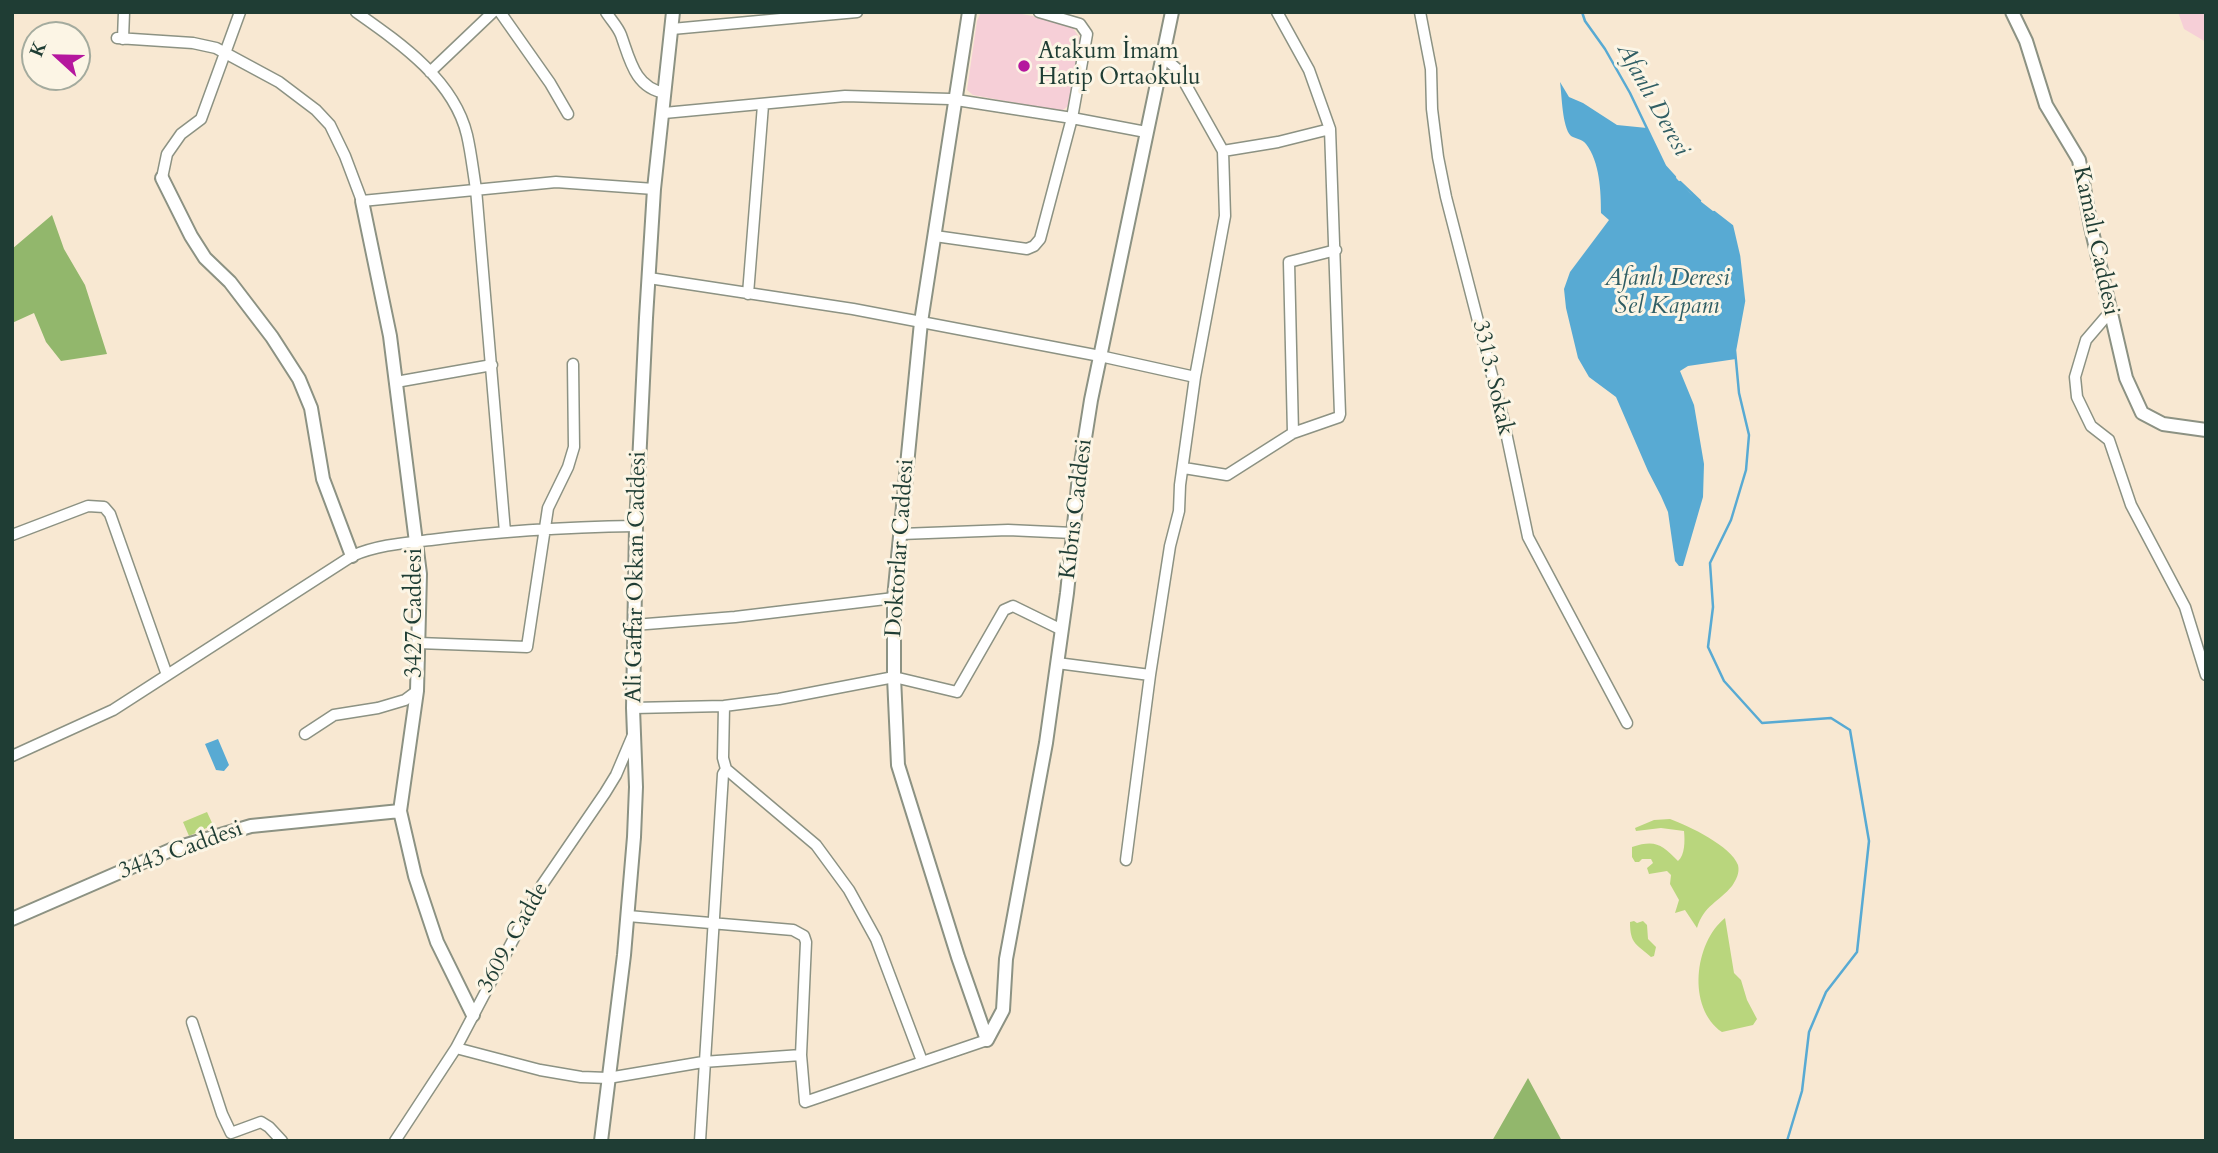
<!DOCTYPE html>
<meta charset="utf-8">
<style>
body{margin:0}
#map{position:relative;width:2218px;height:1153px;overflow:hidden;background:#f8e8d2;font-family:Cardo,serif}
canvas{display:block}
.frame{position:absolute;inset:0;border:14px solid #1f3d34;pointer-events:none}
.north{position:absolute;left:21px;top:21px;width:70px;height:70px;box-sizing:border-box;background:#fcf5e5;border:2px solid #a4ab9e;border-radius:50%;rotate:292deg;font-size:19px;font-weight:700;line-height:28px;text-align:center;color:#1f3d34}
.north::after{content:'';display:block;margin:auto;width:24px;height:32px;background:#b5179e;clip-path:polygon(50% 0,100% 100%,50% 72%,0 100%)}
</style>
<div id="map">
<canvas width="2218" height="1153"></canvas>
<div class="frame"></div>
<div class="north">K</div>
</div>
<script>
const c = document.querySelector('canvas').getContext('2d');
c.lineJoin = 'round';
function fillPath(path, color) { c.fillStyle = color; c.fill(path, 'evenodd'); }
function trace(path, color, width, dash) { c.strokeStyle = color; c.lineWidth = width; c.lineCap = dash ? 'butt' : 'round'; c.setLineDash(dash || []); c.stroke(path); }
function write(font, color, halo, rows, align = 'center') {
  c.font = font + ' Cardo,serif'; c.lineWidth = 6; c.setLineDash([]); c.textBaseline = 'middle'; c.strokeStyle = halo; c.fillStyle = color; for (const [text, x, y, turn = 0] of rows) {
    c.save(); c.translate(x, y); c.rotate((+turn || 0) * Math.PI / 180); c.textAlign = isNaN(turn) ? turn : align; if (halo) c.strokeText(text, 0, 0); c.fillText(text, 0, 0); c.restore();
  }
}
fillPath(new Path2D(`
 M981,12h30l43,8 19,8 9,14 -14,64 -5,4h-9l-81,-15 -6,-5 10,-69z
 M2178,12h28v30l-22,-13z`), '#f6cfd7');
fillPath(new Path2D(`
 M207,812l6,13 -24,11 -6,-14z
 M1670,819c19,7 61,27 68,46 2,8 -2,15 -6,21 -13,16 -28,19 -35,42l-12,-18 -10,3 4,-13 -9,-16 1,-9 -4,-4 -18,3 -2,-6 6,-5 -2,-4h-9l-3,3h-4l-3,-5v-10c24,-8 30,-2 46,14 7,-6 7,-20 6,-30l-23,-3 -25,3 -1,-3 19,-8z
 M1725,918l9,55 7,7 6,20 10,19 -4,6 -31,7c-35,-24 -28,-89 3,-114z
 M1634,921l3,2 6,-2 4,4 1,14 8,8 -2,9 -3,1c-14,-13 -21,-12 -21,-35z`), '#b9d67d');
fillPath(new Path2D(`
 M52,215l12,34 21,36 22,69 -46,7 -15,-19 -12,-29 -22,10v-74z
 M1528,1078l34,63h-70z`), '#92b76c');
fillPath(new Path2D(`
 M1560,82l9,15 14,6 34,22 30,3 18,38 25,27 42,33 7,30 5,45 -9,49 1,9 -48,7 -8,5 14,34 10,59 -1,33 -20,69h-4l-4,-5 -7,-49 -7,-16 -13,-25 -32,-74 -27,-20 -11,-19 -12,-50 -2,-19 6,-17 39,-52 -8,-7c0,-21 -1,-51 -15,-69 -4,-5 -10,-5 -15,-8 -9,-9 -9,-41 -11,-54z
 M218,739l11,26 -5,6 -8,-1 -11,-26z`), '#58aad3');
trace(new Path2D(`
 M1582,12l3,9 20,28 25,44 35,73 10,11
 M1680,182l20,19
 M1714,212l18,14 7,30 5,45 -9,49 4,43 10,42 -3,35 -15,50 -21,43 3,44 -5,40 16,34 38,42 69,-5 19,12 19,111 -12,111 -31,40 -17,40 -7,59 -15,50`), '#58aad3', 2.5);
const minor = new Path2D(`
 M356,12c44,31 98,68 111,123 4,17 6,36 9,54l29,343
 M500,12l50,71 18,31
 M606,12c5,8 12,15 15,23 9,25 14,53 44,58
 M1420,12l11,57 1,40 6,48 8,40 57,221 25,119 99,186
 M672,29l185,-17
 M117,38l76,5 23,5 63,34 37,28 14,15 15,31 17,45 194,-19 98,7
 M123,39l1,-27
 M430,72l63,-60
 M664,113l181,-17 105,3 122,19 74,14
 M1223,151l55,-9 52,-13
 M162,178l5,-24 14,-20 20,-15 39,-107
 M935,236l92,13 7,-3 6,-7 32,-121 15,-84 -7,-10 -41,-12
 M649,278l204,31 247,47 95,21
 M748,294l15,-189
 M2110,312l-24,28 -11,37 2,20 14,29 18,14 22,65 54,102 21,68
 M396,382l96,-17
 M1293,433l-4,-171 47,-12
 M1184,468l43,7 66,-42 46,-16 1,-3 -10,-285 -21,-59 -32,-58
 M901,534l107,-4 65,3
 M12,535l76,-29 16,1 6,7 57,161
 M634,625l101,-8 159,-19
 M418,643l109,4 21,-139 20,-41 6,-20 -1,-83
 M1057,663l93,12
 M724,706l-1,52 3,11 90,76 33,45 27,49 46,122
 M633,708l91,-2 55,-7 115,-22 63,15 47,-82 9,-4 49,24
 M305,734l29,-19 44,-7 27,-8 12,-9
 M12,756l101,-46 239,-154c25,-11 52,-13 79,-16 68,-9 136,-13 205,-14
 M1126,860l24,-185 20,-129 9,-35 1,-26 15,-108 30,-161 -2,-65 -46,-82 -15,-13
 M628,916l165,14 11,6 2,6 -5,113 4,47 182,-62
 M192,1022l30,92 9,19 30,-11 8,5 13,14
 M456,1048l84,22 41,7 27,1 95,-16 98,-7
 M395,1141l61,-93 86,-163 63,-92 11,-18 17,-40
 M700,1141l23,-367 3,-5`);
const tertiary = new Path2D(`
 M969,12l-48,310 -27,276v79l4,88 60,192 29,83 16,-30 3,-51 40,-216 21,-150 12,-117 12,-76 81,-388
 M2012,12l14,29 20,64 33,55 12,67 35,151 16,35 21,11 43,6
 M162,178l29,58 14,22 25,24 42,55 27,42 12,29 12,71 29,77
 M362,201l28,135 30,238 -3,117 -17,120 15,65 22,66 36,73
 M12,919l161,-70 78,-23 149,-15
 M601,1141l23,-186 10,-118 2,-50 -3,-79 3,-182 10,-208 8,-129 19,-177`);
trace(minor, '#8c9283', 13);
trace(tertiary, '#8c9283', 16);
trace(minor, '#fff', 10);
trace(tertiary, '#fff', 12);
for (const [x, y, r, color] of [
 [1024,66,7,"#b5179e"]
]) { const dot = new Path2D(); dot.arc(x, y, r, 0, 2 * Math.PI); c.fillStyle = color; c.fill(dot); trace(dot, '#fcf5e5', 2.5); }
write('23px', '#1f3d34', '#fcf5e5', [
 ["Atakum İmam",1038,53],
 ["Hatip Ortaokulu",1038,79]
], 'left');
write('23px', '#1f3d34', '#fcf5e5', [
 ["Kamalı Caddesi",2095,241,78],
 ["3313. Sokak",1492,378,77],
 ["Kıbrıs Caddesi",1077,509,-83],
 ["Doktorlar Caddesi",901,548,-86],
 ["Ali Gaffar Okkan Caddesi",637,577,-89],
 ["3427 Caddesi",416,613,-90],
 ["3443 Caddesi",181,851,-20],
 ["3609. Cadde",514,938,-61]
]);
write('italic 24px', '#305e64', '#fcf5e5', [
 ["Afanlı Deresi",1652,100,61],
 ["Afanlı Deresi",1667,279],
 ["Sel Kapanı",1667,307]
]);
</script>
